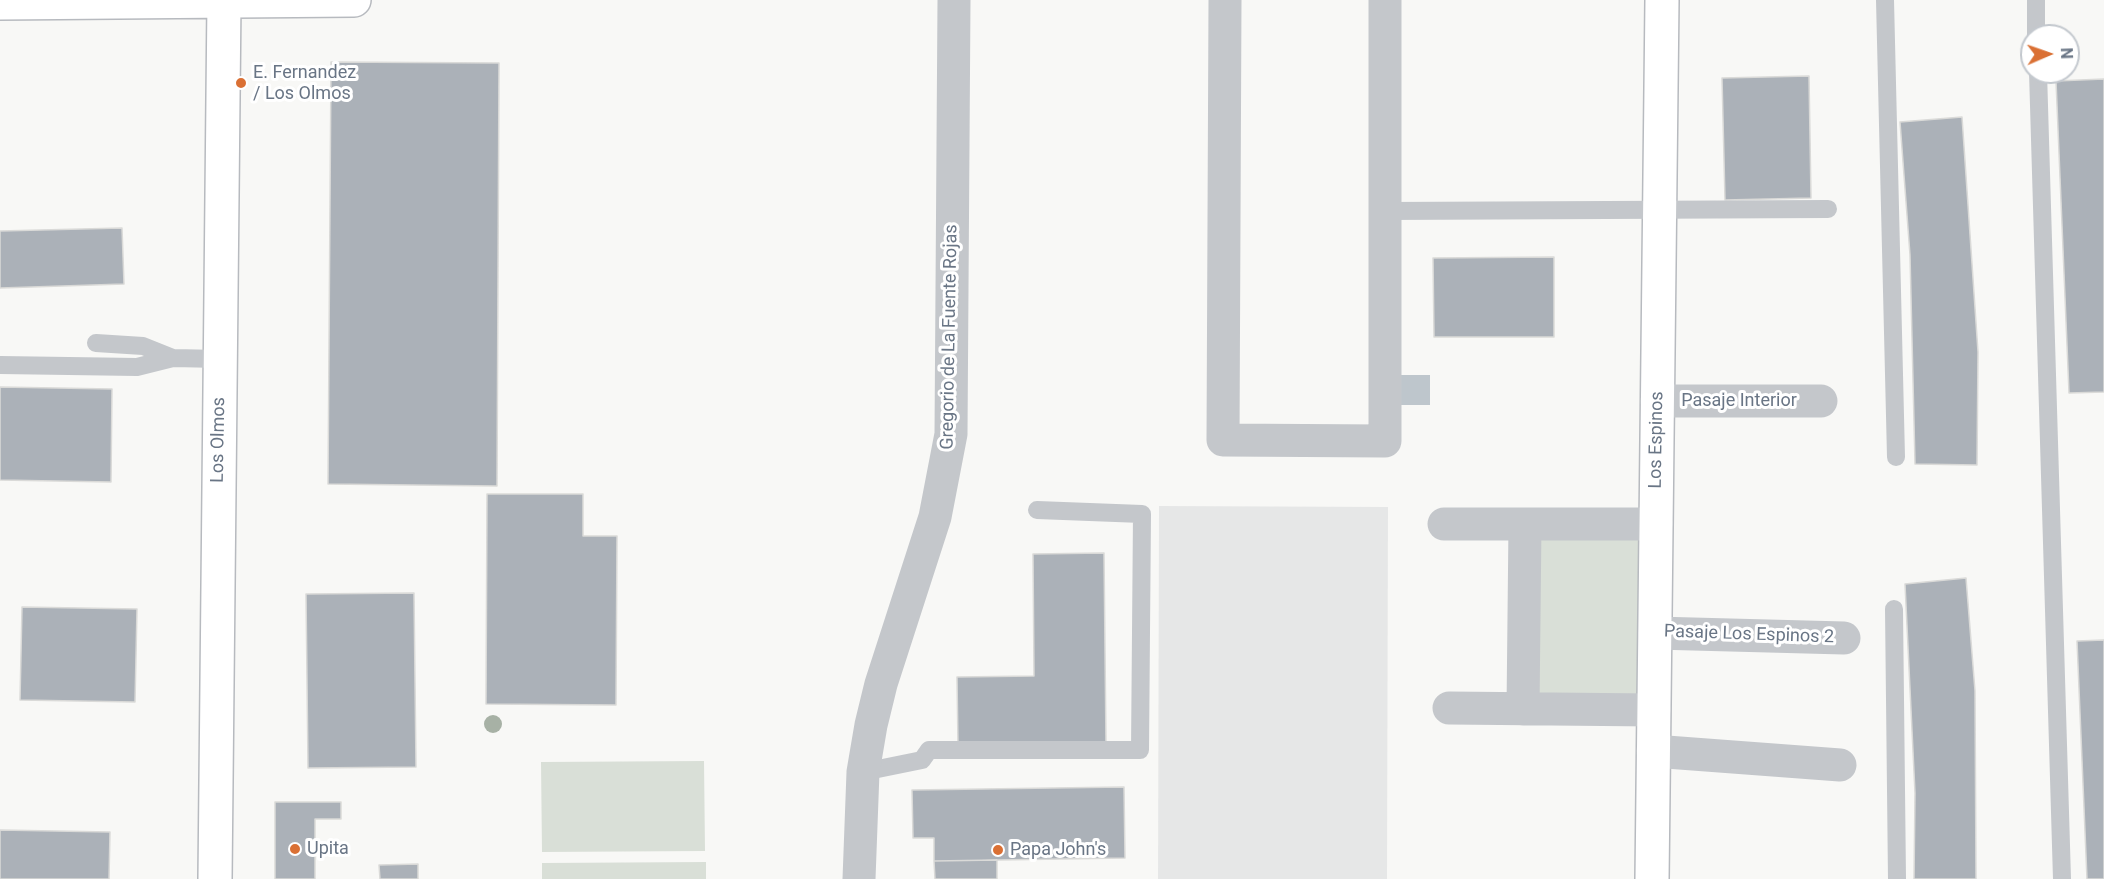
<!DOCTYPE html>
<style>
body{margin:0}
#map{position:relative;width:2104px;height:879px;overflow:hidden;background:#f8f8f6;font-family:Roboto,sans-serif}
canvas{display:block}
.north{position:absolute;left:2020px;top:24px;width:60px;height:60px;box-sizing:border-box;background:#fff;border:2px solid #c3c8ce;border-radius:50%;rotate:88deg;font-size:16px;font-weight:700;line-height:24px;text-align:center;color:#697585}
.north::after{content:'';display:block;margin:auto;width:21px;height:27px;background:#da7034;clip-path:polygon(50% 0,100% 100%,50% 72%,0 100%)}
</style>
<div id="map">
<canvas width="2104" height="879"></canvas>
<div class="north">N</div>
</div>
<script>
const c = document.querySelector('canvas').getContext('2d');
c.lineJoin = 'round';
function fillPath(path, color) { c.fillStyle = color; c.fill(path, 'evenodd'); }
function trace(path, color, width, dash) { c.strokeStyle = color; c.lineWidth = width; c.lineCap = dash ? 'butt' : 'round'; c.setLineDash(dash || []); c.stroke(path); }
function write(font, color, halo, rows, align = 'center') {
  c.font = font + ' Roboto,sans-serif'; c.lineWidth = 6; c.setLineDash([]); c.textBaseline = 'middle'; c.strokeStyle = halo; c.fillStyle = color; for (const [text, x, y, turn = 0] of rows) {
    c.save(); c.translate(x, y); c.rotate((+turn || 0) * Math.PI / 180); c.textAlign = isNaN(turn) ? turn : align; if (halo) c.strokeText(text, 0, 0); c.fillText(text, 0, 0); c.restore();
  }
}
fillPath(new Path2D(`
 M1159,506l229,1 -1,372h-229z`), '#e6e7e7');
fillPath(new Path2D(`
 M1525,524h131l-2,186 -131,-1z
 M704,761l1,90 -163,1 -1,-90z
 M706,862v17h-164v-16z`), '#d9dfd7');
fillPath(new Path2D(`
 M1394,375h36v30h-36z`), '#bec6cc');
const building = new Path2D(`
 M331,62l168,1 -2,423 -169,-2z
 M1809,76l2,122 -86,2 -3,-122z
 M2104,79v313l-35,1 -13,-312z
 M1962,117l16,235 -1,113 -62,-1 -5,-209 -10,-133z
 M122,228l2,56 -124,4v-57z
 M1554,257v80h-120l-1,-79z
 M0,387l112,2 -1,93 -111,-2z
 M487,494h96v42h34l-1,169 -130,-1z
 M1104,553l2,192 -148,2 -1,-70 77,-1 -1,-122z
 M1966,578l9,113 1,188h-62l1,-86 -10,-209z
 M414,593l2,174 -108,1 -2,-174z
 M22,607l115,2 -2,93 -115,-2z
 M2104,640v239h-17l-10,-238z
 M1124,787l1,71 -191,3v-23h-21l-1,-48z
 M275,802h66v17h-26v60h-40z
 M0,830l110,2 -1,47h-109z
 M997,860v19h-62l-1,-18z
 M418,864v15h-38l-1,-14z`);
fillPath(building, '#abb1b8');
trace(building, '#dadad8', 1.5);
const secondary = new Path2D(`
 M0,3l354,-3
 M215,879l9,-879
 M1652,879l10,-879`);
trace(secondary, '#b7babf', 36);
trace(new Path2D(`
 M1885,0l11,457
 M2036,0v36
 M2038,72l24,807
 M1385,211l443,-2
 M96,343l47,3 30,12
 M0,365l137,2 36,-9 47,1
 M1894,609l3,270
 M863,772l59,-12 7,-10h211l2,-236 -105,-4`), '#c4c7cb', 18);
trace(new Path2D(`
 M1225,0l-2,440 162,1v-441
 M1657,401h164
 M1444,524h212
 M1655,633l189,5
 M1449,708l205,2
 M1523,709l2,-185
 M1653,751l187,14
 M859,879l4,-107 8,-47 10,-41 54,-167 16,-83 3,-434`), '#c4c7cb', 33);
trace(secondary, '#fff', 33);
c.fillStyle = '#a7b1a5';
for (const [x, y] of [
 [493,724]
]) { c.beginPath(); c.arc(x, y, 9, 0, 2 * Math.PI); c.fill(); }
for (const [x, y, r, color] of [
 [241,83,6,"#da7034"],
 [295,849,6,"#da7034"],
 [998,850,6,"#da7034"]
]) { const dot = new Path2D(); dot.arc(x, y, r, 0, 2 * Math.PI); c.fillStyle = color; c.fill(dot); trace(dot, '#fff', 2); }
write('18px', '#697585', '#fff', [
 ["E. Fernandez",253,73],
 ["/ Los Olmos",253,94],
 ["Upita",307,849],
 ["Papa John's",1010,850]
], 'left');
write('18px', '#697585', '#fff', [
 ["Gregorio de La Fuente Rojas",950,337,-89],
 ["Pasaje Interior",1739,401],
 ["Los Olmos",219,440,-89],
 ["Los Espinos",1657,440,-89],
 ["Pasaje Los Espinos 2",1749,635,2]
]);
</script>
